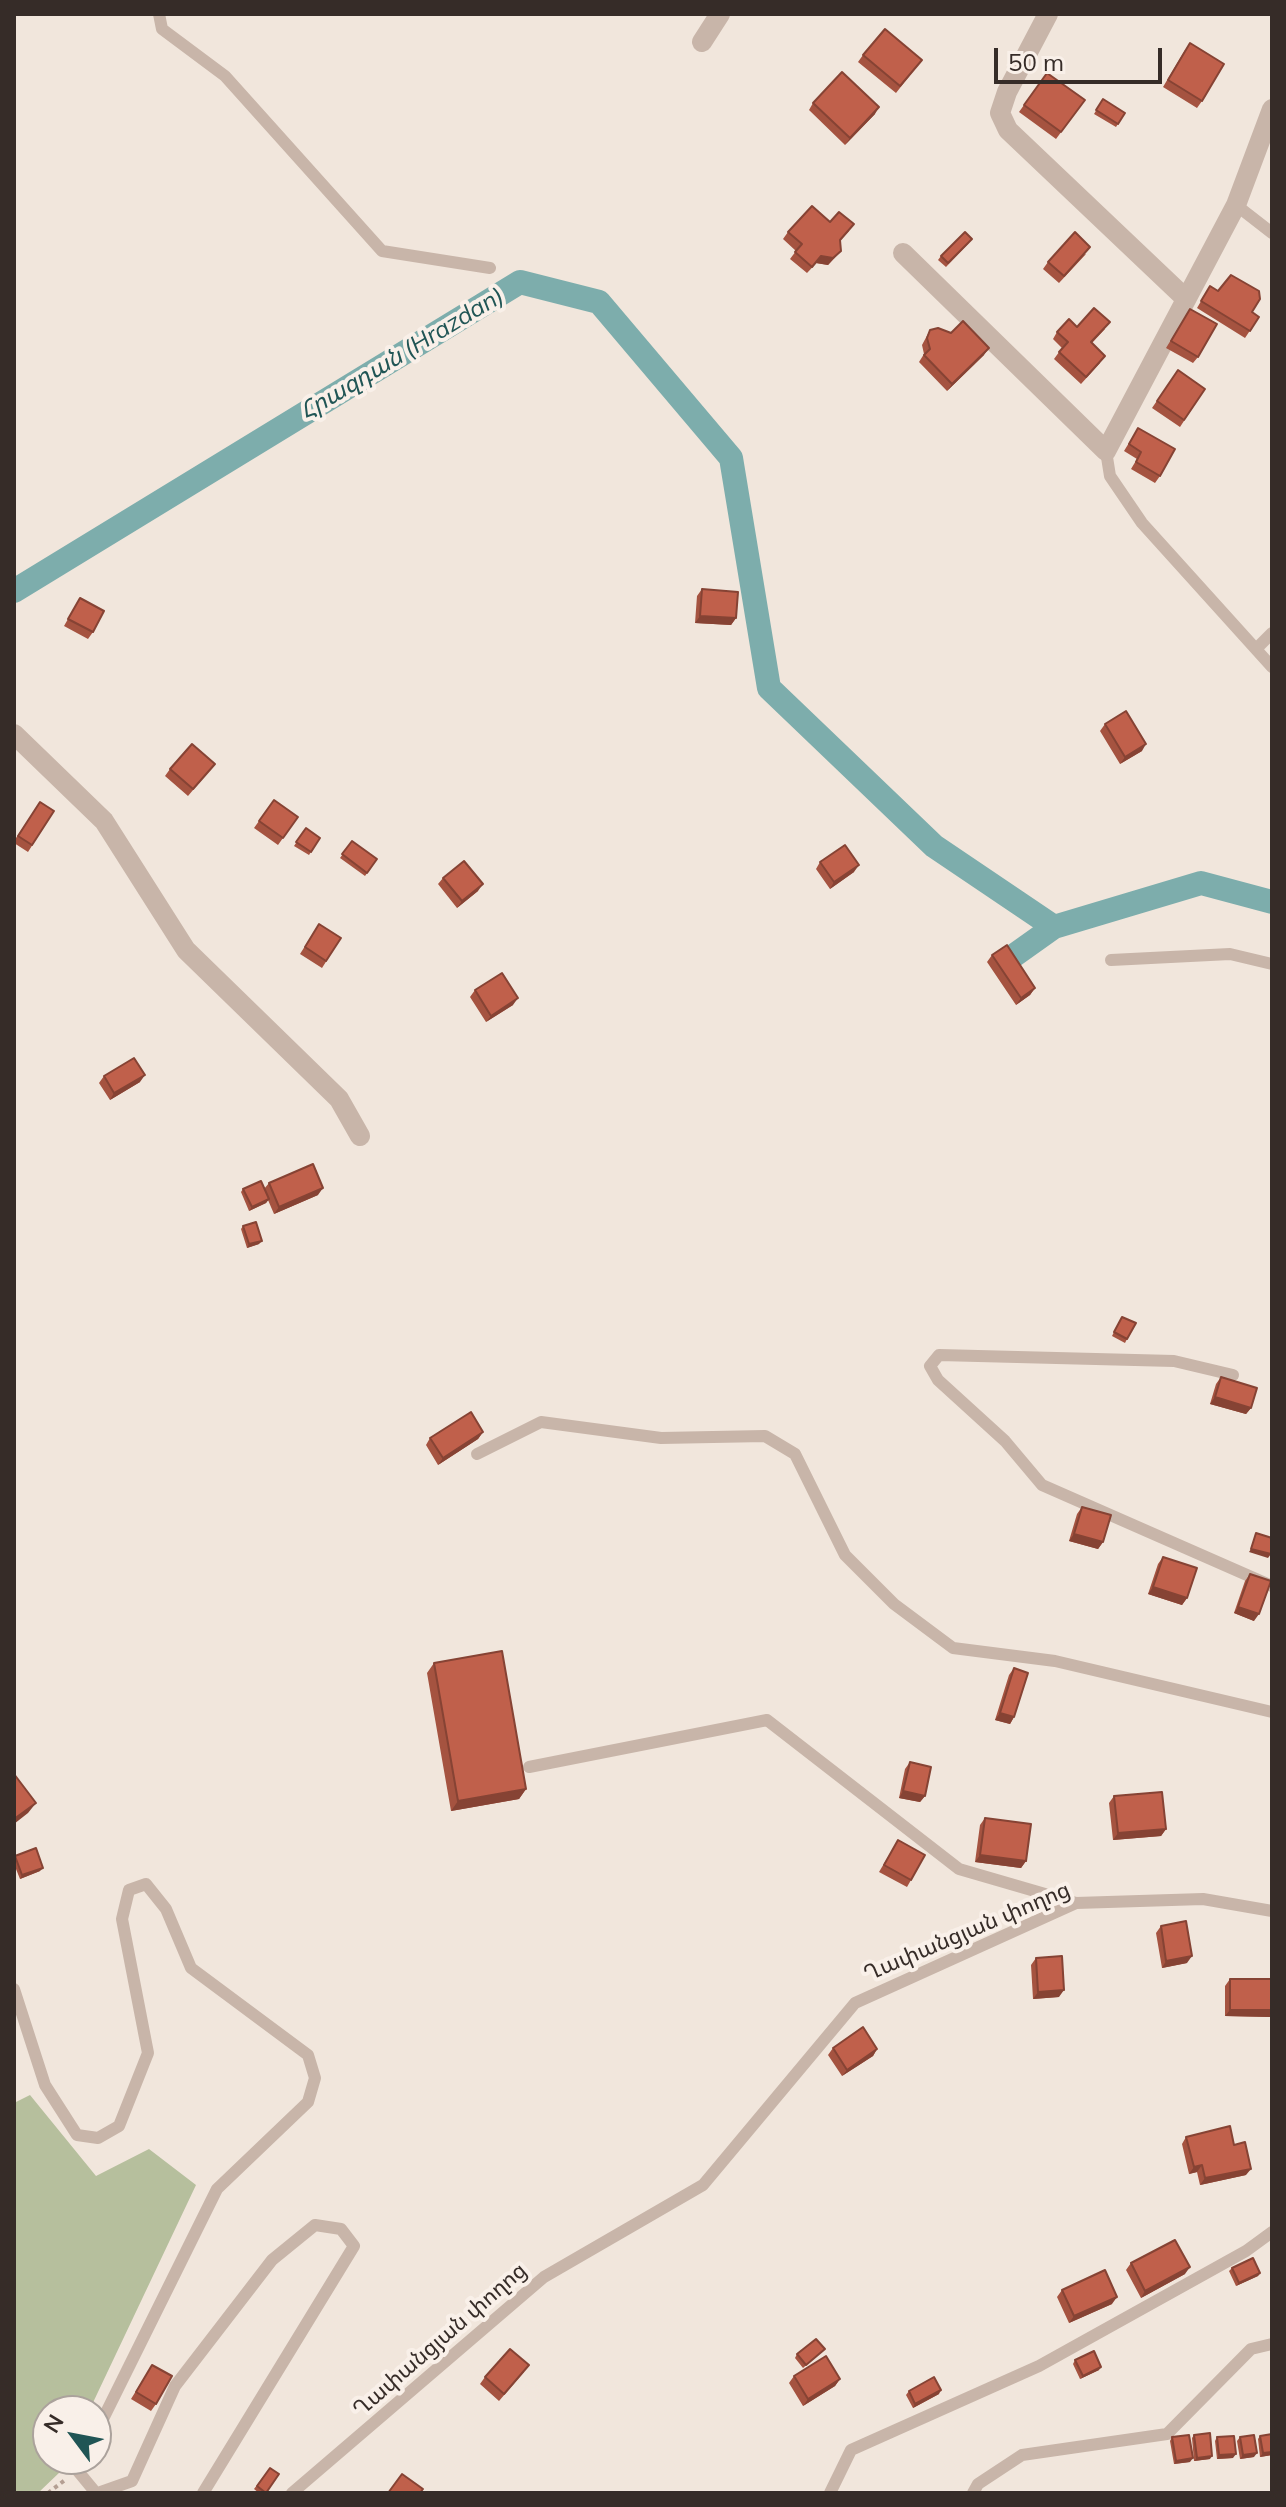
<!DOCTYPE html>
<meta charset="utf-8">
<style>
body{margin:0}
#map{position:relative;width:1286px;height:2507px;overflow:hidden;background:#f1e6dc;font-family:Mulish,sans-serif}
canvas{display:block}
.frame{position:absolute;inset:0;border:16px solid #362c28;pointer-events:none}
.north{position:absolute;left:32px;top:2395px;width:80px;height:80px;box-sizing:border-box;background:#f9f0e9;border:2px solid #aba29c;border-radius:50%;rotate:302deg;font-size:22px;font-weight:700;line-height:32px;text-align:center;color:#362c28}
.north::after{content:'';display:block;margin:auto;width:28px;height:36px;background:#205555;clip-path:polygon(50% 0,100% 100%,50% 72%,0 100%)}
.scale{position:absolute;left:994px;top:48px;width:168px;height:36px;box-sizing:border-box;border:4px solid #362c28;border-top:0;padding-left:10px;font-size:24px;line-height:28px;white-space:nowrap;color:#362c28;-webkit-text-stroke:6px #f9f0e9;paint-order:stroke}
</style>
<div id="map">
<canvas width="1286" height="2507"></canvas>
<div class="frame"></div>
<div class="north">N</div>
<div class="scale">50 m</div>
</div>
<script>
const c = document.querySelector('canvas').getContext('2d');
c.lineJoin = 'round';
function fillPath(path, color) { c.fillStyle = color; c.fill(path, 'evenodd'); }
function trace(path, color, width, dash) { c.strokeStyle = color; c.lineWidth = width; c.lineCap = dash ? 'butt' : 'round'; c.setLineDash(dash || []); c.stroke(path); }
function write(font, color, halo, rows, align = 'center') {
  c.font = font + ' Mulish,"Noto Sans Armenian",sans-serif'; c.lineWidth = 8; c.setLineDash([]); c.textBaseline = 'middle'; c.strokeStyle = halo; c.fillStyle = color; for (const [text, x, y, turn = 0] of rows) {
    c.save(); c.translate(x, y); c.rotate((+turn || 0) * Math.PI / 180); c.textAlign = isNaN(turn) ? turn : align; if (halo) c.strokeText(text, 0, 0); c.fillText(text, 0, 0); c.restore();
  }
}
fillPath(new Path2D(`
 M30,2095l66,81 53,-27 47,36 -107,226h-41v48h18l-6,13 -22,21h-24v-390z`), '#b6bf9d');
trace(new Path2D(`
 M14,591l506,-309 79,20 132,156 38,230 165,158 120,81
 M1009,959l45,-32 147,-44 71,19`), '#7dadac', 24);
trace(new Path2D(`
 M48,2493l17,-13`), '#b49f93', 4, [4, 4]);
trace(new Path2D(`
 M159,14l3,15 63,47 157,175 108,17
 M1236,205l36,28
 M1106,451l4,25 32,47 130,144
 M1256,649l16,-16
 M1111,960l119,-6 42,10
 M1233,1375l-59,-14 -235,-6 -9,11 8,14 67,61 37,44 230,101
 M477,1454l64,-32 120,16 104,-2 30,18 50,101 49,49 59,44 102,13 217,51
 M529,1767l238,-47 192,149 117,34
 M14,1989l31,96 32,50 21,3 21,-12 29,-73 -26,-134 7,-29 17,-6 20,25 25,59 117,87 7,23 -7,24 -91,87 -121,244
 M83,2459l-6,11 19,23
 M98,2493l34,-12 43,-95 97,-126 43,-35 26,4 13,17 -151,247
 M292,2493l252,-216 159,-92 152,-182 221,-100 127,-4 69,12
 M830,2493l21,-43 188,-84 207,-115 26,-19
 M973,2493l5,-9 44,-29 145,-21 84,-85 21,-5`), '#c8b5a9', 12);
trace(new Path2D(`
 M1048,14l-41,78 -7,21 8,17 177,168
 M702,42l18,-28
 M903,253l203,198 130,-246 36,-96
 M14,734l90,87 82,129 153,149 21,37`), '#c8b5a9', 20);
fillPath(new Path2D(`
 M1185,50l17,51 -5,7 -34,-21z
 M863,55l59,5 -26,33 -38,-31z
 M1047,73l38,27 -29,39 -37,-27z
 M1103,99l22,14 -9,14 -22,-13z
 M813,103l62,11 -30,31 -36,-35z
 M830,222l19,9 -9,10 1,10 -13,14 -12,-2 -9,10 -17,-14 6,-8 -13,-12 5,-7z
 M969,243l-23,24 -8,-7 3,-4z
 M1086,254l-27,29 -16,-14 5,-7z
 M1210,286l49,31 -14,21 -48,-30z
 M1190,309l8,48 -5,6 -27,-15z
 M1077,327l28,2 -13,14 8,20 -19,21 -27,-25 8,-11 -9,-9 4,-7z
 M930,330l54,25 -37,36 -28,-29 5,-8 -2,-9z
 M1178,370l27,19 -25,38 -28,-19z
 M1138,428l22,48 -5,7 -24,-14 6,-10 -13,-8z
 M702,589l34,29 -5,7 -36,-2 2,-27z
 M80,598l13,34 -5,7 -24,-13z
 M1105,724l37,27 -22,13 -20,-33z
 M215,764l-27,32 -23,-20 5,-7z
 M274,800l24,17 -20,28 -24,-17z
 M40,802l14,9 -26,41 -14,-9v-2z
 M306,828l14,10 -11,17 -15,-9z
 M352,841l25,18 -12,17 -25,-18z
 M820,862l34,10 -24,17 -14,-20z
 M443,878l35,13 -21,17 -19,-24z
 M319,924l22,14 -19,30 -22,-14z
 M992,955l43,33 -5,7 -14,10 -29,-43z
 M475,990l38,15 -27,17 -16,-25z
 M104,1076l36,6 -30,18 -11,-17z
 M269,1183l49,12 -44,19 -6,-14 -2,3 -17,8 -8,-19 2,-3h21z
 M243,1226l16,18 -12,4 -6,-19z
 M1120,1320l7,19 -2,4 -13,-7z
 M1221,1377l30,31 -5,6 -36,-10 6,-20z
 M483,1432l-5,7 -40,26 -12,-20 4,-7z
 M1082,1507l21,35 -5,7 -29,-8 8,-27z
 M1163,1557l24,41 -5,7 -34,-11 10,-30z
 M1250,1574l4,47 -20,-8 11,-32z
 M434,1663l92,126 -7,10 -68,12 -24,-138z
 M1014,1668v49l-4,7 -15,-4 14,-45z
 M910,1762l15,34 -5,6 -21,-4 6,-29z
 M1114,1796l52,33 -5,7 -48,4 -4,-37z
 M985,1818l41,43 -5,7 -46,-6 5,-37z
 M898,1840l13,40 -4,7 -28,-15z
 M15,1856l25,15 -20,8 -6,-15z
 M1161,1926l26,37 -25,5 -6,-35z
 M1036,1958l23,39 -26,2 -2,-34z
 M1230,1979l41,38 -46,-1v-30z
 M833,2048l44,1 -4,7 -31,20 -14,-21z
 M1186,2137l48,8 12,30 -46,10 -3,-13 -8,2 -7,-30z
 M1131,2263l54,11 -44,24 -15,-28z
 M1232,2268l28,5 -2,3 -22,10 -7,-15z
 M1062,2290l50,14 -43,19 -12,-26z
 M825,2349l-22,19 -8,-10 2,-4z
 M1075,2360l24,10 -19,9 -7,-15z
 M152,2365l4,39 -5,7 -20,-12z
 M524,2372l-25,29 -19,-17 5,-7z
 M794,2376l46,3 -5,7 -32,20 -14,-23z
 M909,2391l30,3 -26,14 -7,-13z
 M1272,2434v21l-12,2 -2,-18 2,-3z
 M1194,2435l16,24 -16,2 -2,-23z
 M1172,2437l18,25 -16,2 -4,-23z
 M1217,2437l16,21 -16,1 -2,-18z
 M1240,2437l14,20 -14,2 -3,-18z
 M270,2468l-4,25h-7l-5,-4z`), '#a55340');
fillPath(new Path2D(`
 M879,107l-4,7 -30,31 5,-7z
 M841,251l-13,14 -12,-2 -9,10 14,-17z
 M989,348l-5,7 -37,36 5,-7z
 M700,616l36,2 -5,7 -36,-2z
 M1146,744l-4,7 -22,13 5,-7z
 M859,865l-5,7 -24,17 4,-7z
 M483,884l-5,7 -21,17 5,-7z
 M1035,988l-5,7 -14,10 5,-7z
 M518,998l-5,7 -27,17 5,-6z
 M145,1075l-5,7 -30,18 4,-7z
 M323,1188l-5,7 -44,19 5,-7z
 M269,1199l-3,4 -17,8 3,-4z
 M262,1241l-3,3 -12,4 2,-4z
 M1215,1397l36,11 -5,6 -36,-10z
 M483,1432l-5,7 -40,26 5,-7z
 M1074,1534l29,8 -5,7 -29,-8z
 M1251,1549l20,5 -3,4 -19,-6z
 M1153,1587l34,11 -5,7 -34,-11z
 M1238,1607l21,7 -5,7 -20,-8z
 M1000,1713l14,4 -4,7 -15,-4z
 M526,1789l-7,10 -68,12 7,-10z
 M903,1791l22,5 -5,6 -21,-4z
 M36,1803l-8,10 -14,11v-5z
 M1166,1829l-5,7 -48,4 5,-7z
 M980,1855l46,6 -5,7 -46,-6z
 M43,1868l-3,3 -20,8 2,-4z
 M1192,1956l-5,7 -25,5 4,-7z
 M1064,1990l-5,7 -26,2 5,-7z
 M1230,2010h42v5l-1,2 -46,-1z
 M877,2049l-4,7 -31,20 5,-6z
 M1202,2165l-5,7 -8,2 5,-7z
 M1251,2169l-5,6 -46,10 5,-7z
 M1190,2267l-5,7 -44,24 4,-7z
 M1260,2273l-2,3 -22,10 3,-3z
 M1117,2297l-5,7 -43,19 5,-7z
 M1101,2367l-2,3 -19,9 3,-3z
 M840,2379l-5,7 -32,20 5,-7z
 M941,2390l-2,4 -26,14 2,-4z
 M1272,2452v3l-12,2 3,-4z
 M1257,2453l-3,4 -14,2 3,-4z
 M1236,2454l-3,4 -16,1 2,-4z
 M1212,2456l-2,3 -16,2 3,-3z
 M1193,2458l-3,4 -16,2 2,-3z`), '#864334');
const building = new Path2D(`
 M885,29l37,31 -22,26 -37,-31z
 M1190,43l34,21 -22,37 -34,-21z
 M842,72l37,35 -29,31 -37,-35z
 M1047,73l38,27 -24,32 -37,-27z
 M1103,99l22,14 -7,11 -22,-14z
 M812,206l18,16 9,-10 15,12 -14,16 1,11 -8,7 -12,-2 -9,11 -17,-15 7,-8 -14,-12z
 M965,232l7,7 -24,24 -7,-7z
 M1075,232l15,15 -26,29 -16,-14z
 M1231,275l28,16 1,8 -8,13 7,5 -9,14 -49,-30 9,-15 8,5z
 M1094,308l16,14 -19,20 14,14 -19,21 -27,-25 9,-10 -11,-10 12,-13 8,8z
 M1190,309l27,15 -19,33 -27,-16z
 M963,321l26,27 -37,36 -28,-29 6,-6 -3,-11 3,-8 8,-2 13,5z
 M1178,370l27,19 -21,31 -27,-19z
 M1138,428l37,21 -15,27 -24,-14 5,-10 -12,-8z
 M702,589l36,3 -2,26 -36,-2z
 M80,598l24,13 -11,21 -25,-13z
 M1126,711l20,33 -21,13 -20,-33z
 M192,744l23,20 -22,25 -23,-20z
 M274,800l24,17 -15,21 -24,-17z
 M40,802l14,9 -22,34 -14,-9z
 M306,828l14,10 -9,14 -15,-10z
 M352,841l25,18 -10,14 -25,-19z
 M845,845l14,20 -25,17 -14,-20z
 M464,861l19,23 -21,17 -19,-23z
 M319,924l22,14 -15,23 -21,-14z
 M1007,945l28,43 -14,10 -29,-43z
 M502,973l16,25 -27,18 -16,-26z
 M134,1058l11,17 -31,18 -10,-17z
 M313,1164l10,24 -44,19 -10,-24z
 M261,1181l8,18 -17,8 -9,-18z
 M256,1222l6,19 -13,3 -6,-18z
 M1122,1317l14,6 -9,16 -13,-7z
 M1221,1377l36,11 -6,20 -36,-11z
 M471,1412l12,20 -40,26 -13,-20z
 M1082,1507l29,8 -8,27 -29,-8z
 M1256,1533l16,5v11l-1,5 -20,-5z
 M1163,1557l34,11 -10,30 -34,-11z
 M1250,1574l21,7 -12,33 -21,-7z
 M502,1651l24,138 -68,12 -24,-138z
 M1014,1668l14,5 -14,44 -14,-4z
 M910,1762l21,5 -6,29 -22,-5z
 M14,1774l22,29 -22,16z
 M1162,1792l4,37 -48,4 -4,-37z
 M985,1818l46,6 -5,37 -46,-6z
 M898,1840l27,15 -14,25 -27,-15z
 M36,1848l7,20 -21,7 -7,-19z
 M1186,1921l6,35 -26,5 -5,-35z
 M1062,1956l2,34 -26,2 -2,-34z
 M1230,1979h42v31h-42z
 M863,2027l14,22 -30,21 -14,-22z
 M1230,2126l4,19 11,-3 6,27 -46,9 -3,-13 -8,2 -8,-30z
 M1175,2240l15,27 -45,24 -14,-28z
 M1253,2258l7,15 -21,10 -7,-15z
 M1105,2270l12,27 -43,19 -12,-26z
 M816,2339l9,10 -19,16 -9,-11z
 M510,2349l19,16 -25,29 -19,-17z
 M1094,2351l7,16 -18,9 -8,-16z
 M826,2356l14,23 -32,20 -14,-23z
 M152,2365l20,11 -16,28 -20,-12z
 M934,2377l7,13 -26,14 -6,-13z
 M1210,2433l2,23 -15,2 -3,-23z
 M1272,2434v18l-9,1 -3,-17z
 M1189,2435l4,23 -17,3 -4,-24z
 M1254,2435l3,18 -14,2 -3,-18z
 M1234,2436l2,18 -17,1 -2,-18z
 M270,2468l9,6 -13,19 -9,-7z
 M402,2474l21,15 -3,4h-32z`);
fillPath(building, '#c0604b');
trace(building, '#864334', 2);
write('22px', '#362c28', '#f9f0e9', [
 ["Ղափանցյան փողոց",967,1932,-23],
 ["Ղափանցյան փողոց",440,2340,-41]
]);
write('italic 24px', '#205555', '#f9f0e9', [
 ["Հրազդան (Hrazdan)",402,354,-31]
]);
</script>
